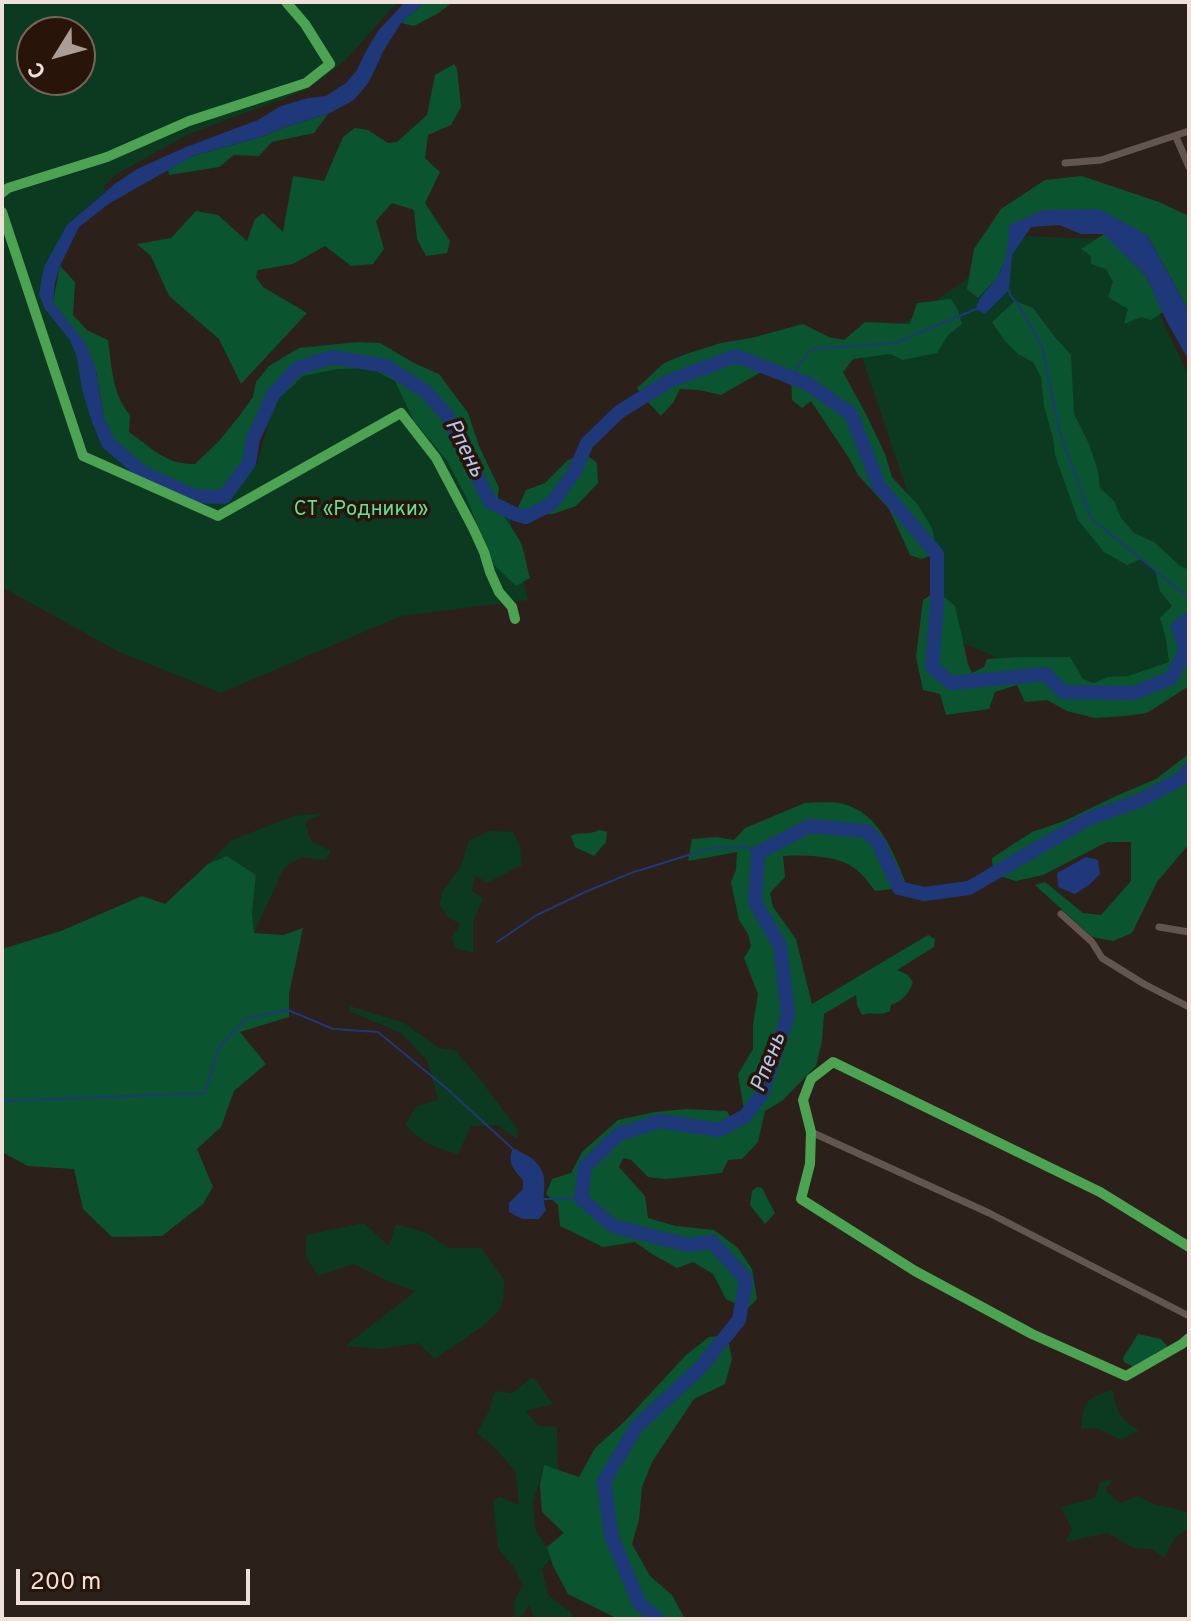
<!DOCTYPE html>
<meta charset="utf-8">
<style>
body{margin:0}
#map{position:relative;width:1191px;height:1621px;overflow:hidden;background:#2c201a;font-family:Overpass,sans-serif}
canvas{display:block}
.frame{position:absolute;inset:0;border:4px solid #efe0d9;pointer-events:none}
.north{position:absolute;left:16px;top:16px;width:80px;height:80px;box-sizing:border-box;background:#29140a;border:2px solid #78665d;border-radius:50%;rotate:233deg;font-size:22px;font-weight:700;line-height:32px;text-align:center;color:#efe0d9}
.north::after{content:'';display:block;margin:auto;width:28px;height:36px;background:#ab9d96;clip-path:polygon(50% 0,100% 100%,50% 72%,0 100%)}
.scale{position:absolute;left:16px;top:1569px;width:234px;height:36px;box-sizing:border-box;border:4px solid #efe0d9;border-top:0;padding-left:10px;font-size:24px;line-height:28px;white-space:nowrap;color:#efe0d9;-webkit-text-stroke:6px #29140a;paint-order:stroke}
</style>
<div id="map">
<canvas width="1191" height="1621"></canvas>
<div class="frame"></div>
<div class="north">С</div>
<div class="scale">200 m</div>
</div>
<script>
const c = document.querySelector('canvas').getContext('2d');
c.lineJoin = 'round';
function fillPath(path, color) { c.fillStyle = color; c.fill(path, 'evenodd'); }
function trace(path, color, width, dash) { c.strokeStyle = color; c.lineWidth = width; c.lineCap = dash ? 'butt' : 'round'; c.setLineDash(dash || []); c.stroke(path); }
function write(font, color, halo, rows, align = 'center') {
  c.font = font + ' Overpass,sans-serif'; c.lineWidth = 7; c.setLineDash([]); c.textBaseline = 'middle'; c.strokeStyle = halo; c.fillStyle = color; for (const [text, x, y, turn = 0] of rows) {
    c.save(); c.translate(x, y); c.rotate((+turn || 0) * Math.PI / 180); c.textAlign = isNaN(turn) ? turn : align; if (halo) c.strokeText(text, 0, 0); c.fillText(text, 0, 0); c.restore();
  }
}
fillPath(new Path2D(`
 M2,2h395l-52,59 -37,28 -121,46 -72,40 -12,12 3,4 -39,34 -19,58 32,69 33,88 111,51 33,-27 20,-70 28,-24 45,-12 46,10 97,134 16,13 19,85 -127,16 -180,77 -102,-41 -117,-65zM32,32h48v48h-48z
 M1027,236l71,3 46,43 45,94v287l-107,32 -125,-55 -96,-286z
 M324,813l-19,9 6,19 20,10 -5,9 -24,-3 -18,11 -30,65 -2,-20 4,-38 -29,-19 -19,8 24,-24 61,-24z
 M489,831l24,1 7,15 2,18 -35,18 -12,-8 -3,16 11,7 -10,24v31l-18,-5 -3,-12 9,-12 -12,-6 -10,-13 4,-15 17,-22 9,-27z
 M350,1006l54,17 35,25 16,2 27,32 36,48 -1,9 -20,-14 -26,1 -13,28c-26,-7 -34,-11 -53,-29l12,-19 21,-6 -11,-40 -26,-27 -52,-22z
 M364,1223l25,23 7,-22 31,9 22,15h32l23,32c0,7 0,19 -3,26 -6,16 -50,41 -66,53l-17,-16 -37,6 -36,-3 71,-55 -24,-8 -38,-19 -36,12 -12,-20v-21z
 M533,1377l20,27 -27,7 12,15 19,1 1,43 -14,-4 -11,36 3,30 11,15 4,11 -9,11 6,26 24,18 1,6h-39l-4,-15 -7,11 -9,4 1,-20 8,-13 -9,-19 -16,-18 -5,-49 7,-3 19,8 -3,-33 -21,-24 -18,-15 12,-22 6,-20 17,2z
 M1113,1390c3,21 7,30 26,40l-18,10 -24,-12 -16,1c3,-30 4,-30 32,-39z
 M1114,1478l-9,12 15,13 17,-7 17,8 35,8v17c-14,5 -19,16 -24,29l-14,-9 -18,-1 -25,-15 -42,9 6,-13 -11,-22 34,-9 5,-15z`), '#0c3a21');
fillPath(new Path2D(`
 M425,2h28l-16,12 -23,12 -13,-3z
 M454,64l3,4 4,39 -10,18 -23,10 -3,23 15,14 -15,31 25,38 -3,12 -21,3 -9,-17 -3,-29 -22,-7 -16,18 8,28 -11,15 -22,2 -26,-20 -32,18 -35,6 -2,7 7,10 44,26 -66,71 -22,-45 -50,-43 -18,-40 -14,-12 34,-6 25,-27 22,4 29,26 8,-22 8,-6 20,19 10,-56 31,5 19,-44 12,-9 13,2 20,13 9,-1 30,-27 8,-40z
 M328,114l-14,19 -42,9 -13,14 -25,-1 -15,12 -50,8 -1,-6 25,-13 71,-20 18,-8z
 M1082,176l77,26 30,14v95l-42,-76 -104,-25 -35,45 -11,23 -19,20 -11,-9 7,-40 27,-40 44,-29z
 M1104,234l42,42 17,36 -12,8 -10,-3 -17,7 4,-15 -20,-12 5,-15 -7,-13 -15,-5v-8l-10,-7z
 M60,266l15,16 -2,33 14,15 21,10c4,27 4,54 22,75l-1,17c23,16 37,33 66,32l24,-23 21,-26 13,-18 3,-15 13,-16 30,-18 59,-6 22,1 34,20 25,11 29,39 11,33 20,42c-6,23 16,39 23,58 3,10 5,22 8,32l-14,8 -22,-21 -28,-68 -18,-35 -34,-41 -19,-40 -25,-13 -33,1 -34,7 -19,18 -11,2 -20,43 -4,24 -25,34 -30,-1 -51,-23 -35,-30 -12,-72 -43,-69z
 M951,299l7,11 4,14 -14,11 -11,18 -34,7 -13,-6 -37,5 -10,13 24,44 18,38 7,23 26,28 14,23 5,26 -16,5 -11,-4 -21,-46 -31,-34 -9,-17 -38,-57 -9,7 -10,-8 -1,-24 -23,-8 -47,27 -22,-5 -19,-1 -7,14 -12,13 -18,-19 -6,-9 27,-25 22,-9 35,-11 30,-5 52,-14 26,13 15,3 21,-18 45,2 7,-21z
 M1015,301l18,7 21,28 17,19 3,59 15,30 9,27 2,17 14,13 7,17 13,15 20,9 25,23 10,5v116l-42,27 -21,3 -31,2 -28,-7 -20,-11 -22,2 -8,-17 -22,7 -6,17 -43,6 -6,-21 -17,-4 -7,-33 7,-57 14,-9 18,15 13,58 4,9 12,-6 3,-8 34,-2h49l13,22 11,4 14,-6 20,-1 41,-14 -3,-23 -6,-21 12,-12 -12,-15 -5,-20 -13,-12 -15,6 -23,-13 -26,-32 -23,-65 -2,-17 -9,-32 -3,-29 -8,-15 -15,-8 -14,-14 -12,-18z
 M583,452l14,11 1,20 -22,23 -23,8h-38l11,-24 19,-7 22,-22z
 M1189,751v93l-32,38 -25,51 -19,8 -21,-4 -57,-52 10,-3 38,31 18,2 30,-34v-39h-24l-64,33 -27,6 -23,-7 -1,-16 40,-26 32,-11 52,-25 40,-17 30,-23z
 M805,803c12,0 26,-2 38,1 35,8 50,47 62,77l-6,7 -24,3c-6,-8 -13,-18 -22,-24 -18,-12 -50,-12 -70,-11l2,21 -15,16 3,14 23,32 16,65 116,-69 7,4 -1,8 -37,23 11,5 5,7c-4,11 -10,19 -22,23l-1,6c-13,6 -16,0 -28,4l-5,-10 -1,-10 -32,19 -2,27 -6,25 -33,34 -18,11 -7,31 -16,17 -14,1 -6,13 -56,6 -18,-2 -17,-17 -8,-2 -4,9 26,29 3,22 28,8 38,4 24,18 14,21 5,30 -10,10 -21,-10 -13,-25 -20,-12 -16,6 -25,-14 -17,-12 -32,5 -43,-21 -2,-21 -12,-11 6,-15 19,-6 11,-21 36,-32 37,-8 31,-3 41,2 6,11 12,-6 -7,-42 15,-25v-24l5,-31 -14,-36 7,-12 -3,-12 -9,-14 -8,-38 5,-12 1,-18 -49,9 4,-22 24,-2 18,3 11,-12z
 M599,830l8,2 -1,10 -12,14 -19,-9 -4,-11c8,-5 17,0 28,-6z
 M227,856l29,19 -4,38 2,20 29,2 20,-7 -14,66v23l-49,15 26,32 -32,27 -13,36 -24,22 16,38 -10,17 -41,32 -50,1 -29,-28 -9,-40 -46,-3 -26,-14v-203l59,-18 81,-35 23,8 43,-40z
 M757,1187l5,1 13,25 -10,11 -15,-19 2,-14z
 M1138,1334l23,5 6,7 -1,4c-15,2 -8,4 -18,9 -7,3 -9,2 -14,8l-10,-5 -1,-4z
 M727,1335l5,24 -7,25 -31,15 -42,63 -10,25 -3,33 -7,24 18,32 22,19 13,24h-67l-50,-25 -15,-28 -6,-19 17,-14 -22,-21 -2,-28 4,-19 35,12 16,-29 29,-26 62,-67 23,-18z`), '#0a5430');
fillPath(new Path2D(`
 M405,2h20l-24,21 -17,27 -15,32 -15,18 -26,14 -46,14 -18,8 -71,20 -83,47 -31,24 -19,39 -5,17 -2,19 33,42 10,27 12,72 -15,-18 -11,-35 -5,-33 -7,-17 -25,-31 -6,-15 5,-27 23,-42 49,-42 21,-14 49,-22 72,-27 23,-14 27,-8 18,-2 20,-13 11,-13 8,-17 13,-22z
 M1099,209l48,26 42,76v50l-23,-41 -20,-44 -43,-42h-22l-22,-9 -28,2 -19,28 -3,35 -24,24 -9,-5c3,-15 14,-20 22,-33 10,-16 10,-32 11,-51l34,-15z
 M1086,857l12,3 2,14 -11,11 -14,9 -17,-7 -1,-14z
 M513,1148c13,7 29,13 31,30 2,12 -3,18 2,32l-7,9h-17l-13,-7v-9l14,-14v-9c-10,-11 -16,-17 -10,-32z`), '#1f3879');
trace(new Path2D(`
 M1009,290l1,5 9,11 23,40 17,84 32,88 98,80
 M791,376l20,-27 84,-6 81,-34
 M497,942l40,-27 48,-23 46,-19 80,-25 36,-1 11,6
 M2,1101l203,-8 14,-46 28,-29 41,-8 45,19 45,3 67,55 69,63
 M543,1199h38`), '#1f3879', 2);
trace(new Path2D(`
 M102,428l6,15 35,30 51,23 30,1 25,-34 4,-24 20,-44 23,-26 36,-12 54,9 39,25 21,23 44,88 25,12 11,3 25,-13 24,-33 12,-28 32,-31 50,-31 67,-25 72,28 43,30 28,72 58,68v50l-5,63 19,16 95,-9 17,18 71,1 37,-15 15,-28 -8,-23 11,-8
 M657,1619l-18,-16 -28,-68 -7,-54 33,-55 63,-58 39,-48 7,-41 -34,-37 -24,3 -75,-19 -32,-27 4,-32 34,-33 41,-13 59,9 26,-14 17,-22 26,-79 -8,-69 -25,-44 3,-49 51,-27 57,5 12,11 21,46 25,6 45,-6 119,-69 53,-19 41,-22 7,-9`), '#1f3879', 14);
trace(new Path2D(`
 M1176,137l13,30
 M1065,163l36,-3 88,-29
 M2,193l6,-5 99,-31 82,-36 117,-38 24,-19 -25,-40 -19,-22
 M2,212l81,244 135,60 183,-103 35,45 37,70 11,24 6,20 9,20 13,15 3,12
 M1061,914l31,28 10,16 42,26 45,23
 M1159,927l30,5
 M811,1132l178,81 200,103
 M1189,1247l-89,-55 -267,-130 -22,17 -8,21 8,32 -1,32 -9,35 114,72 117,63 94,42 56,-32 7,-6`), '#62564f', 7);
trace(new Path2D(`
 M2,193l6,-5 99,-31 82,-36 117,-38 24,-19 -25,-40 -19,-22
 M2,212l81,244 135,60 183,-103 35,45 37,70 11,24 6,20 9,20 13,15 3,12
 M1189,1247l-89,-55 -267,-130 -22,17 -8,21 8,32 -1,32 -9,35 114,72 117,63 94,42 56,-32 7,-6`), '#4ca352', 10);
write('20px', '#60e196', '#29140a', [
 ["СТ «Родники»",361,511]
]);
write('italic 22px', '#b3c7f0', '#29140a', [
 ["Рпень",463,449,63],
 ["Рпень",770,1063,-69]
]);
</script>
